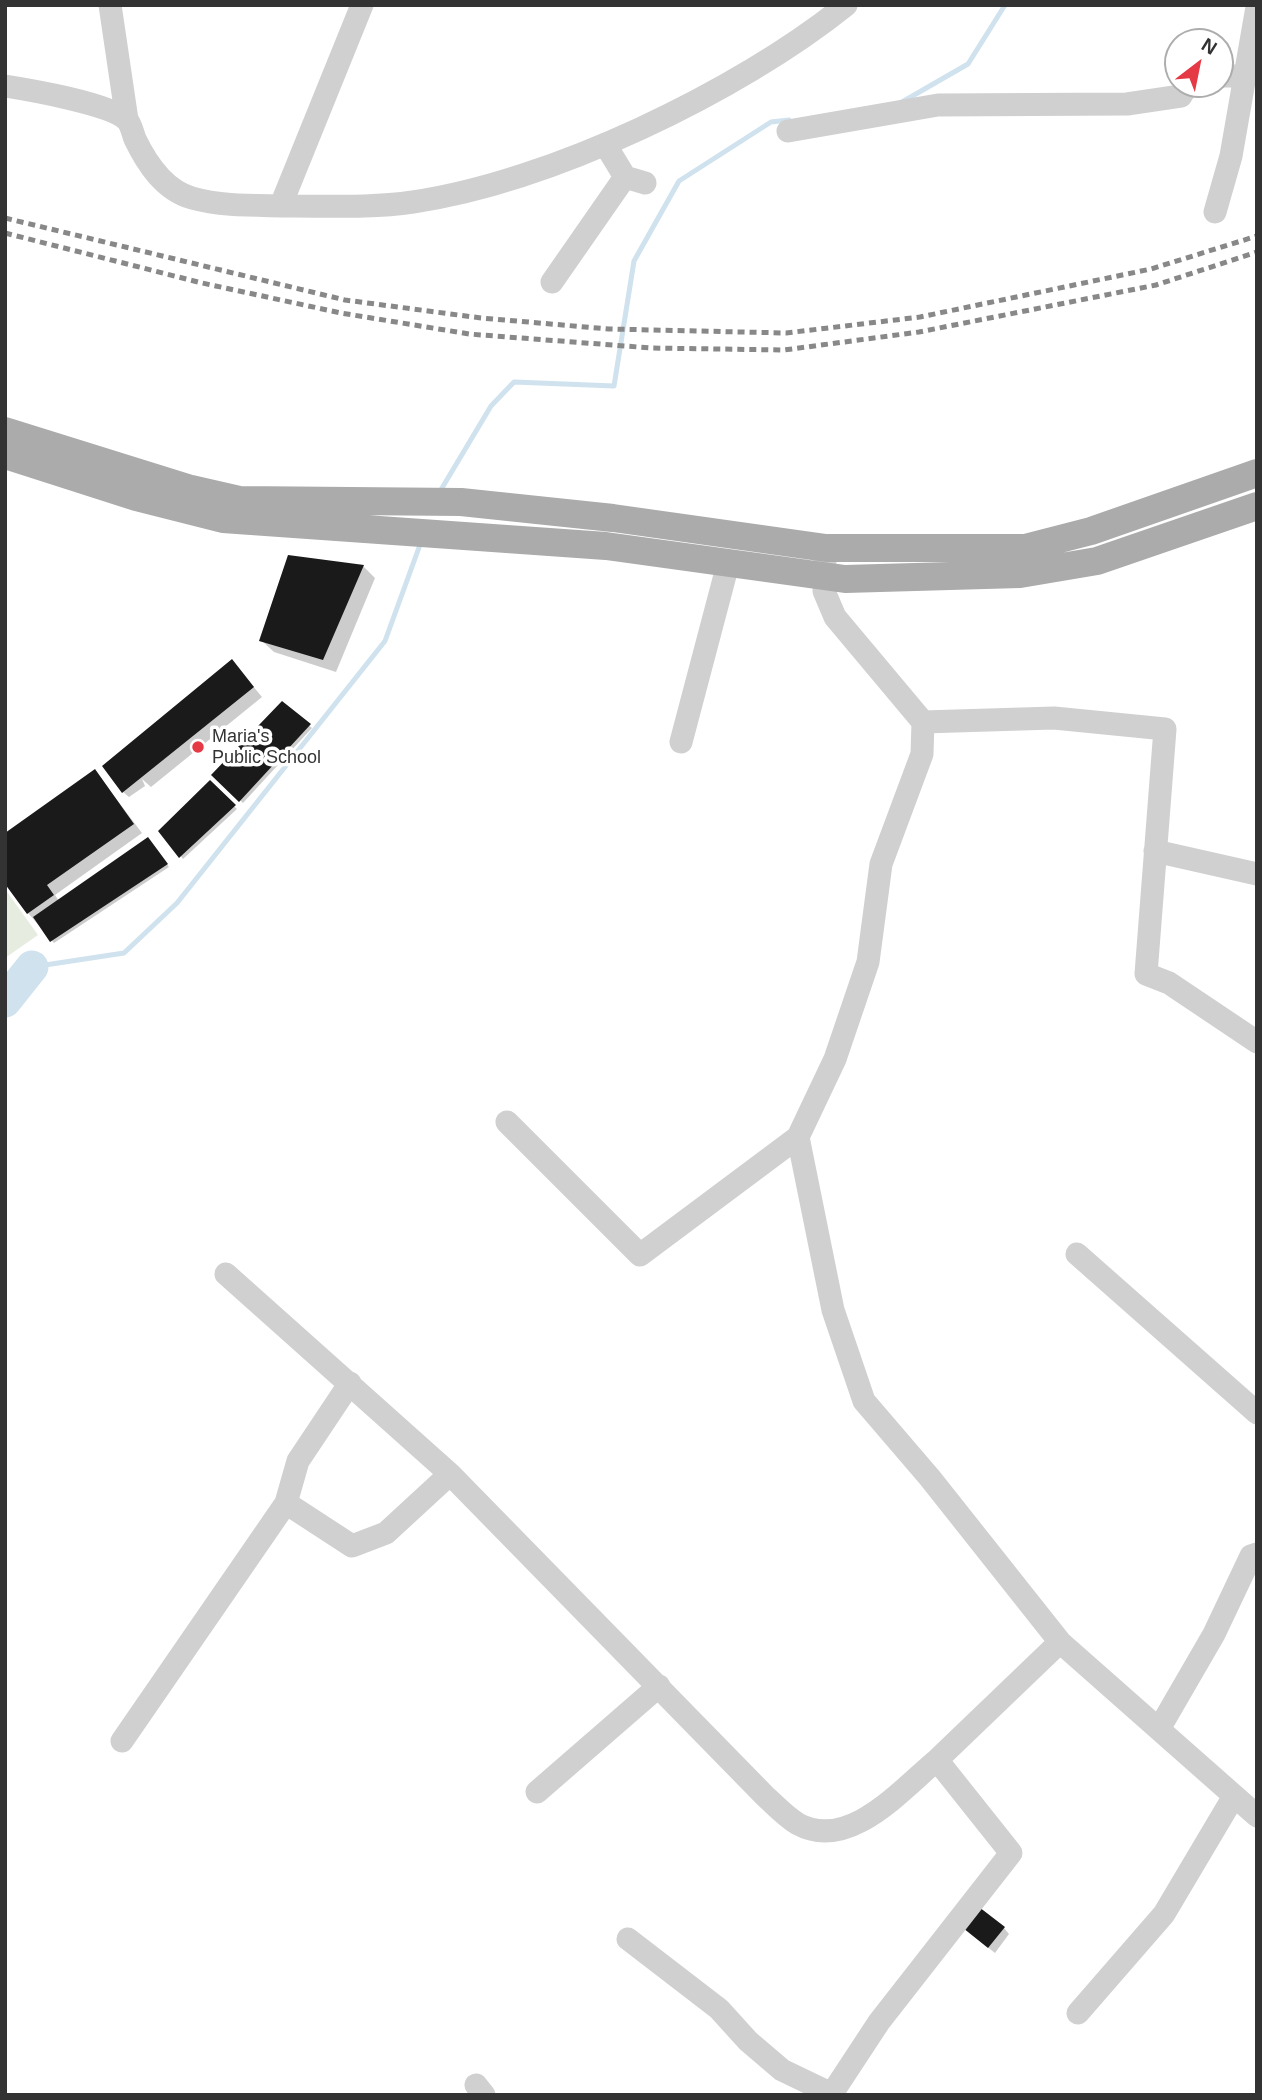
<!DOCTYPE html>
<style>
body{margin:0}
#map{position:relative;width:1262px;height:2100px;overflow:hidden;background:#fff;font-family:Helvetica,sans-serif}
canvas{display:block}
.frame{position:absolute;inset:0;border:7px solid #333;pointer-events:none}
.north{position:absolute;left:1164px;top:28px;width:70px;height:70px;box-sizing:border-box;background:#fff;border:2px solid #adadad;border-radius:50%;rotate:32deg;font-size:19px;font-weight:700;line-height:28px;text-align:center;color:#333}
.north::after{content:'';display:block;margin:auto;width:24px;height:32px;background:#e63946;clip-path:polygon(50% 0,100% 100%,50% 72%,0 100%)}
</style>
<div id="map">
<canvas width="1262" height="2100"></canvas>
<div class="frame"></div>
<div class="north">N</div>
</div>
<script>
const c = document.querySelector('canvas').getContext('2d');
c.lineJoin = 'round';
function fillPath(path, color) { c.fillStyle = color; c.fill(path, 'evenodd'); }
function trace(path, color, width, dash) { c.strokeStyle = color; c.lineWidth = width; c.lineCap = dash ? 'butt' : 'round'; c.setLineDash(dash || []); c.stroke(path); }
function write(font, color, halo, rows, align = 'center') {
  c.font = font + ' Helvetica,sans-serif'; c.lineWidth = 7; c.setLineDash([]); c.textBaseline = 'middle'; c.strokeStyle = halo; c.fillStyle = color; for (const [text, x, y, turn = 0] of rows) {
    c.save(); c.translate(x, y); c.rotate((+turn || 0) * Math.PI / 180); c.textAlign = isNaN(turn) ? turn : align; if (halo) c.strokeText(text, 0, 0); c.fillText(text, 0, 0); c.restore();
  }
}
fillPath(new Path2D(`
 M5,889l33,46 -33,23z`), '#e6ecdf');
fillPath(new Path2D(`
 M363,566l12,12 -39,94 -62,-20 -13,-12z
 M232,661l30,36 -111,90 -9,-8 3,7 -16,11 -6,-5z
 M282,703l30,25 -69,75 -30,-28z
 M95,771l47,62 -87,62 4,6 91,-60 19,26 -115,76 -26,-30z
 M210,782l27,27 -54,50 -22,-28z
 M1004,1928l5,6 -14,19 -24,-19z`), '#0003');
trace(new Path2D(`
 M902,102l66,-38 37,-59
 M439,493l52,-87 23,-24 100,4 20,-125 45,-80 92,-59 18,-2
 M32,967l92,-14 53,-50 208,-262 36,-99`), '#cfe2ee', 5);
trace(new Path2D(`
 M5,1001l27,-34`), '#cfe2ee', 33);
fillPath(new Path2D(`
 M288,555l76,10 -41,95 -64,-19z
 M232,659l22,28 -132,106 -20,-27z
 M282,701l29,23 -72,78 -28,-27z
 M95,769l39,55 -87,61 7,10 -27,19 -22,-30v-51z
 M210,780l26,25 -57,53 -21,-27z
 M148,837l20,27 -118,78 -17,-25z
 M979,1907l26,20 -17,21 -25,-20z`), '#1a1a1a');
trace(new Path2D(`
 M110,5l17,115
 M1220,76h25
 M5,86c25,4 106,18 122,34 4,4 6,14 8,19 12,25 29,51 57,59 32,9 66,7 99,8 41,0 81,2 122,-4 137,-20 325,-110 433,-197
 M788,131l150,-26 189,-1 54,-8 7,-12
 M605,144l20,33 20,6
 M281,205l81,-200
 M1215,212l16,-56 26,-149
 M552,282l73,-105
 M825,559l-1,32 11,26 88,105 -1,32 -41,110 -13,98 -33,97 -37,78 35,173 31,91 66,77 130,164 197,174
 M923,722l131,-4 111,11 -19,245 23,9 88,59
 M681,742l47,-178
 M1155,851l102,23
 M507,1122l133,133 158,-118
 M1077,1254l180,159
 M226,1274l224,200 315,322c10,9 21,21 33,28 51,28 104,-35 139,-64
 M286,1503l66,43 34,-13 64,-59
 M1159,1729l55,-95 37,-78 6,-2
 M122,1741l164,-238 12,-42 52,-78
 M537,1792l122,-106
 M628,1939l91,70 29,32 34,29 50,24
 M1078,2013l86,-99 70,-118
 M476,2085l8,10
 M831,2095l48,-73 132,-169 -74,-93 123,-118`), '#d0d0d0', 23);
trace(new Path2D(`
 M5,431l186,58 48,11 222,2 152,16 213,30h199l66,-17 166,-58
 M5,455l131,42 87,22 383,27 239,33 175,-5 77,-13 160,-55`), '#ababab', 28);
trace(new Path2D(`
 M5,218l340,82 136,18 128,11 177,4 134,-16 231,-48 106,-33
 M5,233l197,50 139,30 128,21 182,14 133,2 135,-18 237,-47 101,-33`), '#888', 5, [7, 5]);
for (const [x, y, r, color] of [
 [198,747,7,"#e63946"]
]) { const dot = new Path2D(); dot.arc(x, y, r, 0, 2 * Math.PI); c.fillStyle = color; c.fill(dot); trace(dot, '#fff', 2.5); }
write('18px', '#333', '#fff', [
 ["Maria's",212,737],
 ["Public School",212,758]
], 'left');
</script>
